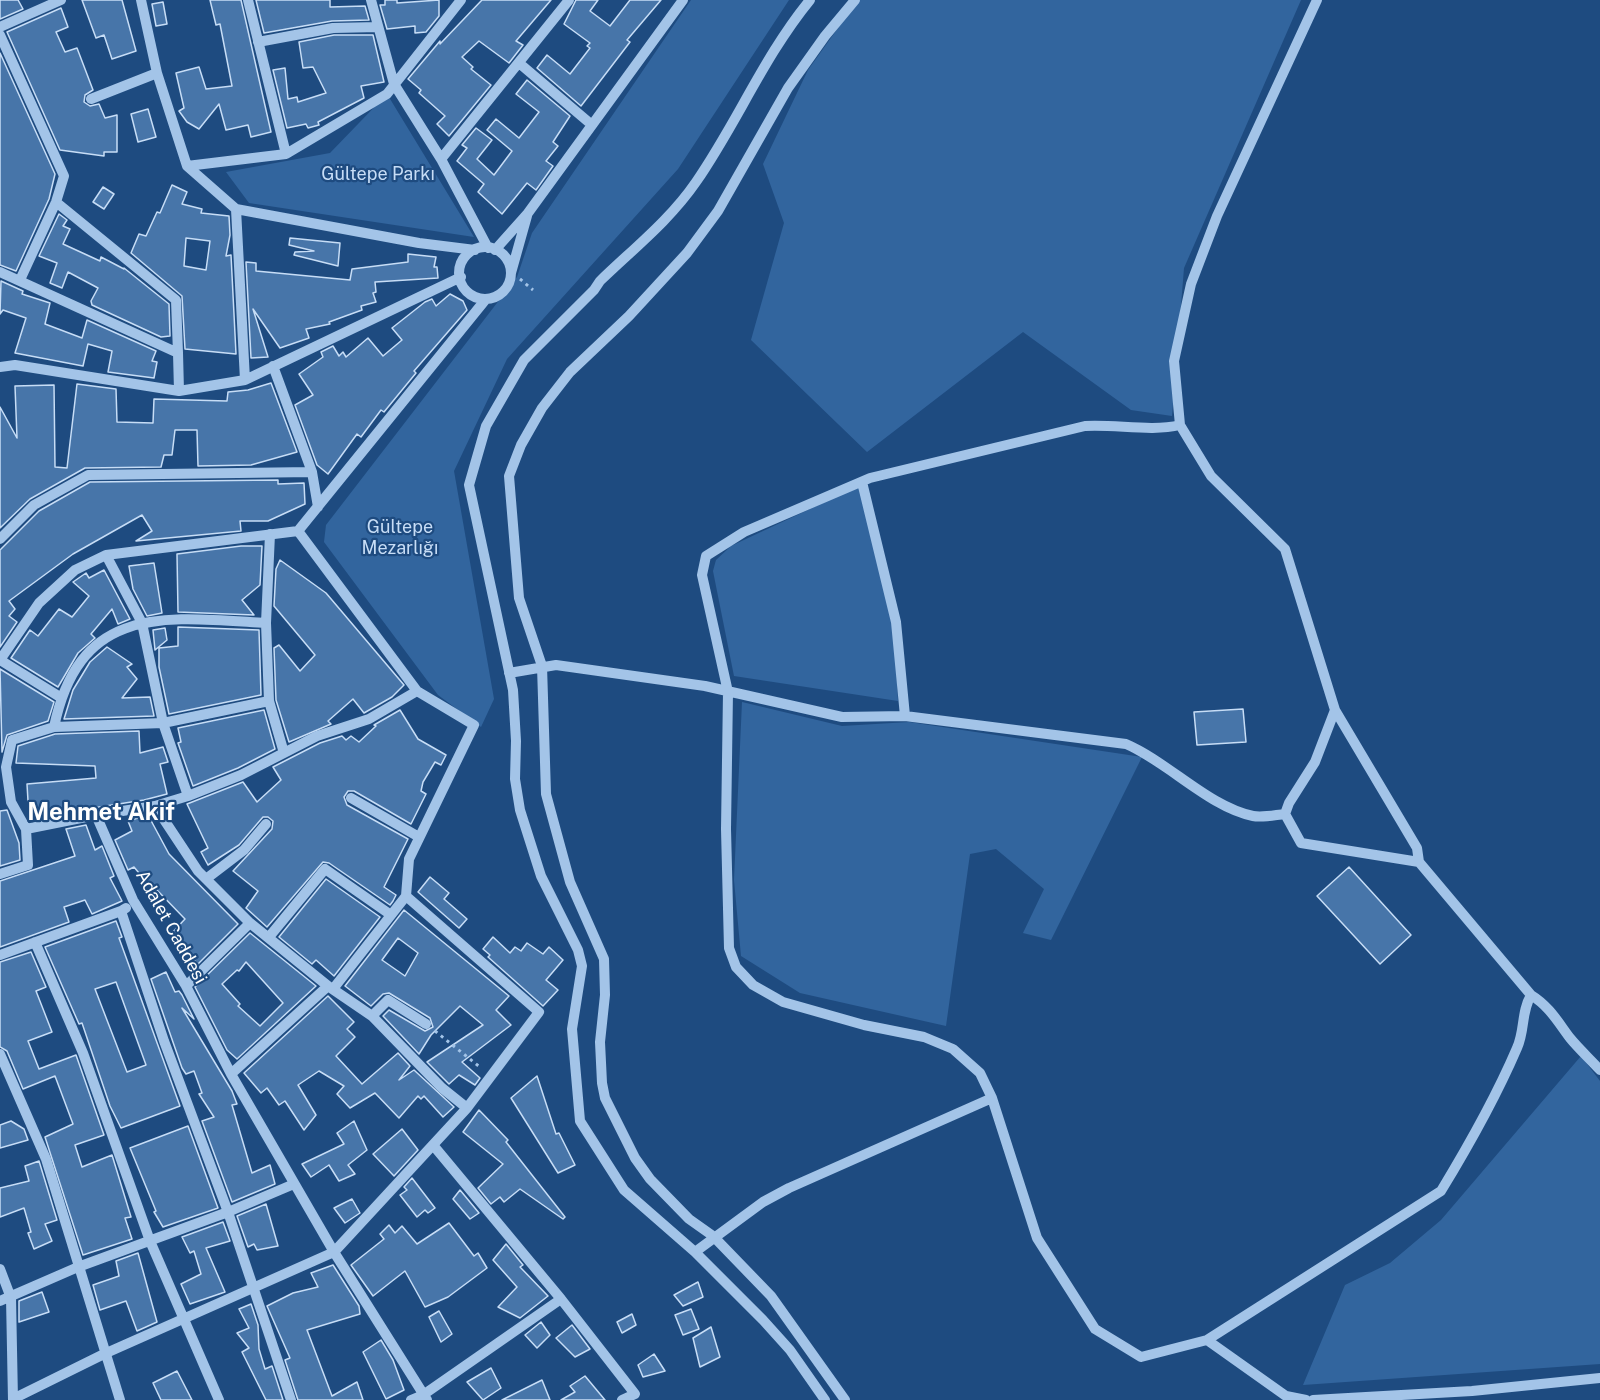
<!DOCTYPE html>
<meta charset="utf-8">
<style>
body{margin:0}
canvas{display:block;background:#1e4b80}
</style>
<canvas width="1600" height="1400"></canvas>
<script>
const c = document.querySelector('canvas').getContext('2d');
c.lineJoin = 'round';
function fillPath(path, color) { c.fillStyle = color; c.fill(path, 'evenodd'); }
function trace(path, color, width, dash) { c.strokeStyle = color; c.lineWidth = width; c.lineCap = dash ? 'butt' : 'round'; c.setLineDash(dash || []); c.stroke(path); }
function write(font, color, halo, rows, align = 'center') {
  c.font = font + ' "Public Sans",sans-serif'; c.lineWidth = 4.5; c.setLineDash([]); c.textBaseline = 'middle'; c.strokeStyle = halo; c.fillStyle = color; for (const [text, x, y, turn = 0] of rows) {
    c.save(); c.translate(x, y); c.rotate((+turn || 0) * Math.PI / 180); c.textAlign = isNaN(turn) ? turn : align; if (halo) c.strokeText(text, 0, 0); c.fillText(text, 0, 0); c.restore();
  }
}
fillPath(new Path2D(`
 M691,0h98l-111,169 -171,190 -53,112 40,228 -13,28 -43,-32 -114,-153 2,-17 191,-248 15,-44z
 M858,0h443l-117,268 -12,148 -41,-6 -108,-78 -156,120 -116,-112 33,-117 -21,-59 45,-94z
 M387,94l87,143 -225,-34 -23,-31 104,-19z
 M859,486l35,141 4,74 -164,-25 -21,-105 3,-11 15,-14z
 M742,702l100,24 67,-4 233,35 -91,183 -28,-7 21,-44 -48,-40 -26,5 -24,172 -146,-33 -59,-37 -7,-76z
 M1581,1056l19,25v283l-297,21 42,-100 45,-22 51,-43z`), '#32659e');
const building = new Path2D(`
 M0,0h18l5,9 -23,10z
 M82,0h40l14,51 -24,8 -8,-24 -8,3z
 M210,0h31l30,132 -20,5 -3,-12 -22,5 -7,-26 -20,25 -12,-7 -8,-11 5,-3 -8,-35 23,-6 7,22 26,-3 -12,-62 -4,1z
 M256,0h74v7l35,-1 4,14 -37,1 -68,12z
 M385,0h12v3l42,-3v16l-13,16 -11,1v-7l-28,3 -7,-24h5z
 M482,0h69l-35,41 7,4 -14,18 -30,-22 -17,16 11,10 -2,2 20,16 -42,51 -12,-12 8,-8 -26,-23 2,-3 -13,-11 32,-38v3z
 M576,0h22l-8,11 20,15 20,-26h31l-34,40 3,2 -49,64 -44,-38 10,-13 23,19 20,-26 -3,-2 3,-3 -26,-19z
 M163,2l4,22 -11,2 -4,-22z
 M61,8l7,19 -12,5 9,20 12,-4 16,42 -8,5 -1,7 6,4 9,-2 6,14 12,-3v37h-13v4l-44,-6 -53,-118z
 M334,35h39l11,47 -23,4 3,12 -46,24 1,3 -11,3 -2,-4 -19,4 -14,-58 12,-2 3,31 9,-2 1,5 28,-9 -13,-26 -10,1 -4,-26z
 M0,53l55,121 -6,25 -33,72 -16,-6z
 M527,80l43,36 -17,26 5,4 -12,15 7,5 -17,24 -9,-7 -25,31 -24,-22 6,-8 -27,-23 10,-13 -5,-3 14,-17 16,12 -15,19 17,16 18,-24 -25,-21 9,-11 23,19 20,-26 -23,-18z
 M148,109l8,28 -18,5 -7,-28z
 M172,185l15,7 -5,12 20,5 -1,4 28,3 1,19 -4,21 5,-1 5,99 -51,-5 -3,-53 -51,-43 8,-19 7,2 11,-24 3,1zM186,238l24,3 -4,29 -22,-4z
 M103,187l11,7 -10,15 -11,-7z
 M59,214l8,6 -4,6 7,3 -7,15 37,17 1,-4 23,12v-1l45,36 1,32 -9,1 -69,-32 -1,-4 7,-13 -30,-16 -6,16 -12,-5 7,-20 -18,-7z
 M290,238l50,5 -2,23 -44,-11 1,-3 19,-1 -25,-6z
 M408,254l28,3 -2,10h3l1,11 -63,4 1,10 -3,1 3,9 -15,4 1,4 -33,12 1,2 -24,5 3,9 -29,10 -27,-39 15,48 -17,1 -5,-96 10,1v8l94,9 2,-11 56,-7z
 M1,281l22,10 -1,3 28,9 -5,21 37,14 5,-18 69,31 -4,10 5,1 -3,16 -46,-6 4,-21 -24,-7 -5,22 -68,-13 11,-35 -23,-8 -3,4z
 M450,294l13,7 4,9 -53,61 2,2 -32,39 -3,-2 -20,27 -4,-3 -29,40 -11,-9 -22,-60 18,-10 -14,-21 24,-17 -2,-5 12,-6 6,10 4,-4 3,5 22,-19 15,18 19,-16 -10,-12 33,-26 7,-3 4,7z
 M271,383l26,69 -46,13 -53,1 -1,-36h-22l-3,25h-8l-3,12 -76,1 -55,31 -30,29v-121l17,31 -2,-52 39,-1 1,82 12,1 10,-84 39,5 1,33 36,1 1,-24 73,2 1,-9 20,-2z
 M278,480v4l26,-1 1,21 -37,17h-28l1,10 -105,10 16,-10 -10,-16 -69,39 -64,47 6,8 -6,7 8,6 -17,25v-97l39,-39 51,-29z
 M241,546h21l-2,39 -18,15 12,15 -76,-3 -1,-58z
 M280,560l46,33 78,92 -12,12 -28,16 -11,-14 -25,22 3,3 -42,18 -13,-42 -2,-52 5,-3 21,26 15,-16 -41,-49 2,-37z
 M154,563l8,50 -15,3 -14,-27 -4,-23z
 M104,570l26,49 -12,5 -6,-15 -21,25 4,4 -17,15 -20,34 -47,-29 19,-28 8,6 21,-27 13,8 17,-21 -16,-14 13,-9 3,5z
 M178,627l81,3 2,65 -92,19 -10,-47v-19l19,-2z
 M165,628l2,12 -12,10 -2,-20z
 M107,647l25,17 -5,3 10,12 -15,19 28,-1 4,19 -90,3 9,-29 17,-28z
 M0,669l54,33 -6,19 -41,14 -5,17z
 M1243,709l3,33 -49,3 -3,-33z
 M264,710l11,39 -37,19 -45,18 -15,-43 3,-1 -3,-14z
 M400,710l18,29 28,16 -5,10 -6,-3 -12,20 -2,9 5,3 -15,30 -57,-33h-6l-4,6 3,8 61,34 -24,48 12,8 -3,6 -3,4 -61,-42 -6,-1 -56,65 -21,-19 12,-17 -25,-20 39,-42 1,-8 -5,-4h-5l-24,28 -31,20 -7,-13 7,-4 -21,-44 56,-22 14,20 24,-22 -8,-13 47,-24 22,-7 4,4 5,-4 8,6 17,-16 -2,-1z
 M139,731l1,22 23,-6 5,15 -8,2 7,30 -23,6 -115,18 -2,-34 69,-6 -1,-12 -79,-3 2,-17 37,-12z
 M7,810l12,33 1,17 -20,6v-55z
 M148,815l21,39 69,70 -40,40 -28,-29 15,-16 -30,-31 -2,2 -19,-23 -6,3 -13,-30 17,-9 -4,-10z
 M86,825l9,25 7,-4 12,30 -4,2 12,23 -30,13 -7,-14 -21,7 5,15 -69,25v-66l75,-25 -9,-27z
 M1349,867l62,68 -31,29 -63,-68z
 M430,877l19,16 -5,6 23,20 -8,9 -41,-36z
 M326,879l54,38 -46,59 -18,-16 -4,4 -33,-27z
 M404,910l105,86 -13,14 15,15 -49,37 18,16 -5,7 -16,-10 -10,9 -22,-22 56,-37 -23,-19 -29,29 -12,19 -36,-38 6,-6 36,21 8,-4 -3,-9 -41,-25 -6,1 -12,12 -26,-20zM398,938l20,15 -13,23 -23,-16z
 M116,921l6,16 -3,1 61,168 -59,22 -11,-22 -28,-83 -3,1 -34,-77zM116,982l30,83 -19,7 -32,-83z
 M250,933l66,53 -79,73 -10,-9 -32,-63zM246,962l37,41 -23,23 -22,-20 2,-2 -18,-20 15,-14 2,1z
 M493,937l17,16 5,-6 6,4 6,-8 16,11 6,-7 14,13 -17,20 12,10 -15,16 -55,-49 2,-2 -7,-6z
 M31,952l15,35 -10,4 16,41 -24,9 11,28 37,-14 28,80 -29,10 7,22 30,-12 19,62 -6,1 7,21 -49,16 -38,-118 28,-13 -18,-48 -32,13 -16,-38 -7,-4v-85z
 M166,972l9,20 4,-1 3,4 12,24 -12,-11 50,83 5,13 -5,1 20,68 18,-8 5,19 -43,18 -30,-81 12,-4 -15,-23 3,-1 -8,-22 -8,3 -4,-6 -31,-89z
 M328,996l26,26 -7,7 8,8 -19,19 26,28 36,-31 12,13 -11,14 15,-10 40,37 -11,10 -19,-21 -3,3 -3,-3 -19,22 -24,-25 -25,15 -13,-14 7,-8 -25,-15 -21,14 18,30 -12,15 -19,-29 -6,4 -12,-17 -6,5 -17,-20z
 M537,1076l19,58 3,-1 16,32 -17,8 -47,-75z
 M479,1110l29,30 -2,2 59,75 -2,2 -43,-30 -16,13 -4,-5 -9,7 -13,-16 25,-24 -40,-32z
 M11,1121l13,8 4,11 -28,8v-23z
 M354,1121l13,29 -19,15 7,9 -16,7 -10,-16 -18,12 -9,-13 42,-20 -7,-11z
 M188,1126l30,82 -55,19 -9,-15 2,-1 -26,-63z
 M402,1129l16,21 -24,26 -21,-22z
 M39,1161l18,59 -12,4 7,17 -18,8 -6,-16 3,-1 -7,-24 -24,9v-29l29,-7 -4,-15z
 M412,1178l23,30 -7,5 -3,-3 -8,7 -17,-22 7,-5 -3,-3z
 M460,1190l19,23 -9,6 -17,-20z
 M352,1199l8,14 -15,10 -11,-15z
 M266,1204l12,42 -21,4 -3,-6 -6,3 -11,-31z
 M223,1222l7,19 -24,7 19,44 -35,12 -9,-20 20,-10 -7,-23 -4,2 -8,-16z
 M449,1223l25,33 4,-3 9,15 -39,29 -23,10 -20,-36 -32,25 -22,-31 33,-26 -4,-5 9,-9 6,8 7,-7 15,18z
 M506,1244l17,21 -3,2 28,29 -28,22 -22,-11 19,-20 -24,-27z
 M138,1253l19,69 -20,9 -11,-30 -26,9 -7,-25 26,-9 -3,-15z
 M333,1265l26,41 1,8 -53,16 25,66 25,-14 6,18h-65l-13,-40 5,-2 -23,-52 26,-13 25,-6 -7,-14z
 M698,1282l5,15 -20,9 -9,-11z
 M42,1292l7,20 -30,10v-21z
 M251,1304l7,21 1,24 6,20 7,-3 11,34h-17l-24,-48 7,-4 -12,-15 12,-5 -10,-19z
 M691,1309l8,20 -16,6 -8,-20z
 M439,1311l13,23 -11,8 -12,-25z
 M632,1314l4,11 -14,8 -5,-11z
 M541,1322l9,13 -13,13 -12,-13z
 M572,1325l18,24 -15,8 -19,-19z
 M711,1327l9,30 -20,10 -7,-29z
 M381,1340l12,20 11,30 -18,9 -23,-47z
 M654,1354l11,17 -22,6 -5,-12z
 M491,1368l10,20 -18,12 -16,-18z
 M177,1371l15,29h-31l-8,-17z
 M585,1376l20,24h-44l14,-8 -5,-6z
 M542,1380l8,20h-48z`);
fillPath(building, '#4775a9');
trace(building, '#c7ddf6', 1.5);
trace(new Path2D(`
 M520,279l13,11
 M435,1031l46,37`), '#a3c4e8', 3, [3, 4.5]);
trace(new Path2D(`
 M141,0l16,73 30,93 49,43 183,34 56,7
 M248,0l38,154 101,-60 74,-94
 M371,0l23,84 47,75 47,89
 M810,0c-46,56 -73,123 -114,182 -26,38 -63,67 -96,99l-6,9 -70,70 -38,66 -17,59 44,205 3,51 -1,38 5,31 21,66 37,74 4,16 -10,63 8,92 44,69 71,62 68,68 27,30 35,50
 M1317,0l-100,216 -26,68 -17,77 6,64 31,51 74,73 50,161 82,138 2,14 112,133c18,11 27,27 39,43 9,11 20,21 30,32
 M0,27l61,-27
 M0,35l64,141 -8,26 -36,78
 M258,42l75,-14 45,-1
 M519,63l73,62
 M91,99l66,-26
 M441,159l128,-159
 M187,166l99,-12
 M56,202l120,98 2,53
 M236,209l9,171
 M459 273a26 26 0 1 1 52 0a26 26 0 1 1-52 0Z
 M495,250l33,-37 155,-213
 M0,272l178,81 1,38
 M511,273l16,-57
 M273,366l39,106
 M0,367l15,-2 164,26 66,-11 216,-103
 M1180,425c-29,7 -64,-1 -95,1l-215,52 -126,54 -38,24 -4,19 26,117 -2,137 3,119 7,19 17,18 30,17 81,23 60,12 29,12 27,24 12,25 45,140 58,91 46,28 66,-17 234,-149c28,-46 55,-94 76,-143 8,-17 4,-36 14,-53
 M862,482l34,140 9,94
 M298,531l119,160 -48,28 -52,17 -76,39 -53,21 -33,10 -59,9 37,85 53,86 45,88 103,178 93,148
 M270,534l-4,89 3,78 15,52
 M0,539l34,-34 54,-30 224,-3 6,35
 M106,555l36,68 21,100 25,73
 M0,660l39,-57 36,-33 31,-15 192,-24 188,-232
 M0,660l60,37
 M509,673l47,-8 149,21 137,31 63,-1 221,28c42,18 83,63 127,72 9,2 22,-1 32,-2
 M1335,710l-20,52 -26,41 -4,11 16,29 118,19
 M54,727c26,-124 111,-110 212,-104
 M351,798l68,39
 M155,806l43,65 52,52 78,63 44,30 70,72 25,20
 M26,829l70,-14
 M0,874l28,-9 -2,-36 -15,-27 -5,-35 6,-27 42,-13 109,-4 106,-22
 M206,879l38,-29 22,-26
 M121,911l43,130 64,171 63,188
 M269,937l56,-68 66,46
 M35,942l48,111 67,188 69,159
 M0,955l121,-44 5,-3
 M186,986l64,-63
 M333,989l73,-93
 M372,1016l16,-16 38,24
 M0,1054l46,105 74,241
 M231,1074l97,-88
 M433,1145l128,154 74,95 -13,6
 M695,1252l68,-50 26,-14 203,-90
 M0,1269l11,29 2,102
 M0,1301l78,-34 150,-55 66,-28
 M1207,1340l79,56 20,4
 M15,1398l89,-44 230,-102 133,-144 72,-96 -133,-116 3,-37 65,-134 -57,-34
 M411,1400l12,-5 138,-96
 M845,1400l-74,-104 -58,-60 -24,-17 -39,-40 -15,-21 -30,-60 -3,-15 -2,-41 5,-47 -1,-36 -34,-77 -24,-88 -4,-128 -23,-68 -10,-122 12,-31 21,-37 28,-36 59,-56 58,-63 31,-42 70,-123 37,-52 30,-36
 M1313,1400l159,-9 128,-13`), '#a3c4e8', 10);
write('18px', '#c7ddf6', '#1e4b80', [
 ["Gültepe Parkı",378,174],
 ["Gültepe",400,527],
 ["Mezarlığı",400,548]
]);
write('18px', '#fff', '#1e4b80', [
 ["Adalet Caddesi",171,927,61]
]);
write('bold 24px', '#fff', '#1e4b80', [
 ["Mehmet Akif",101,813]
]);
</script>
